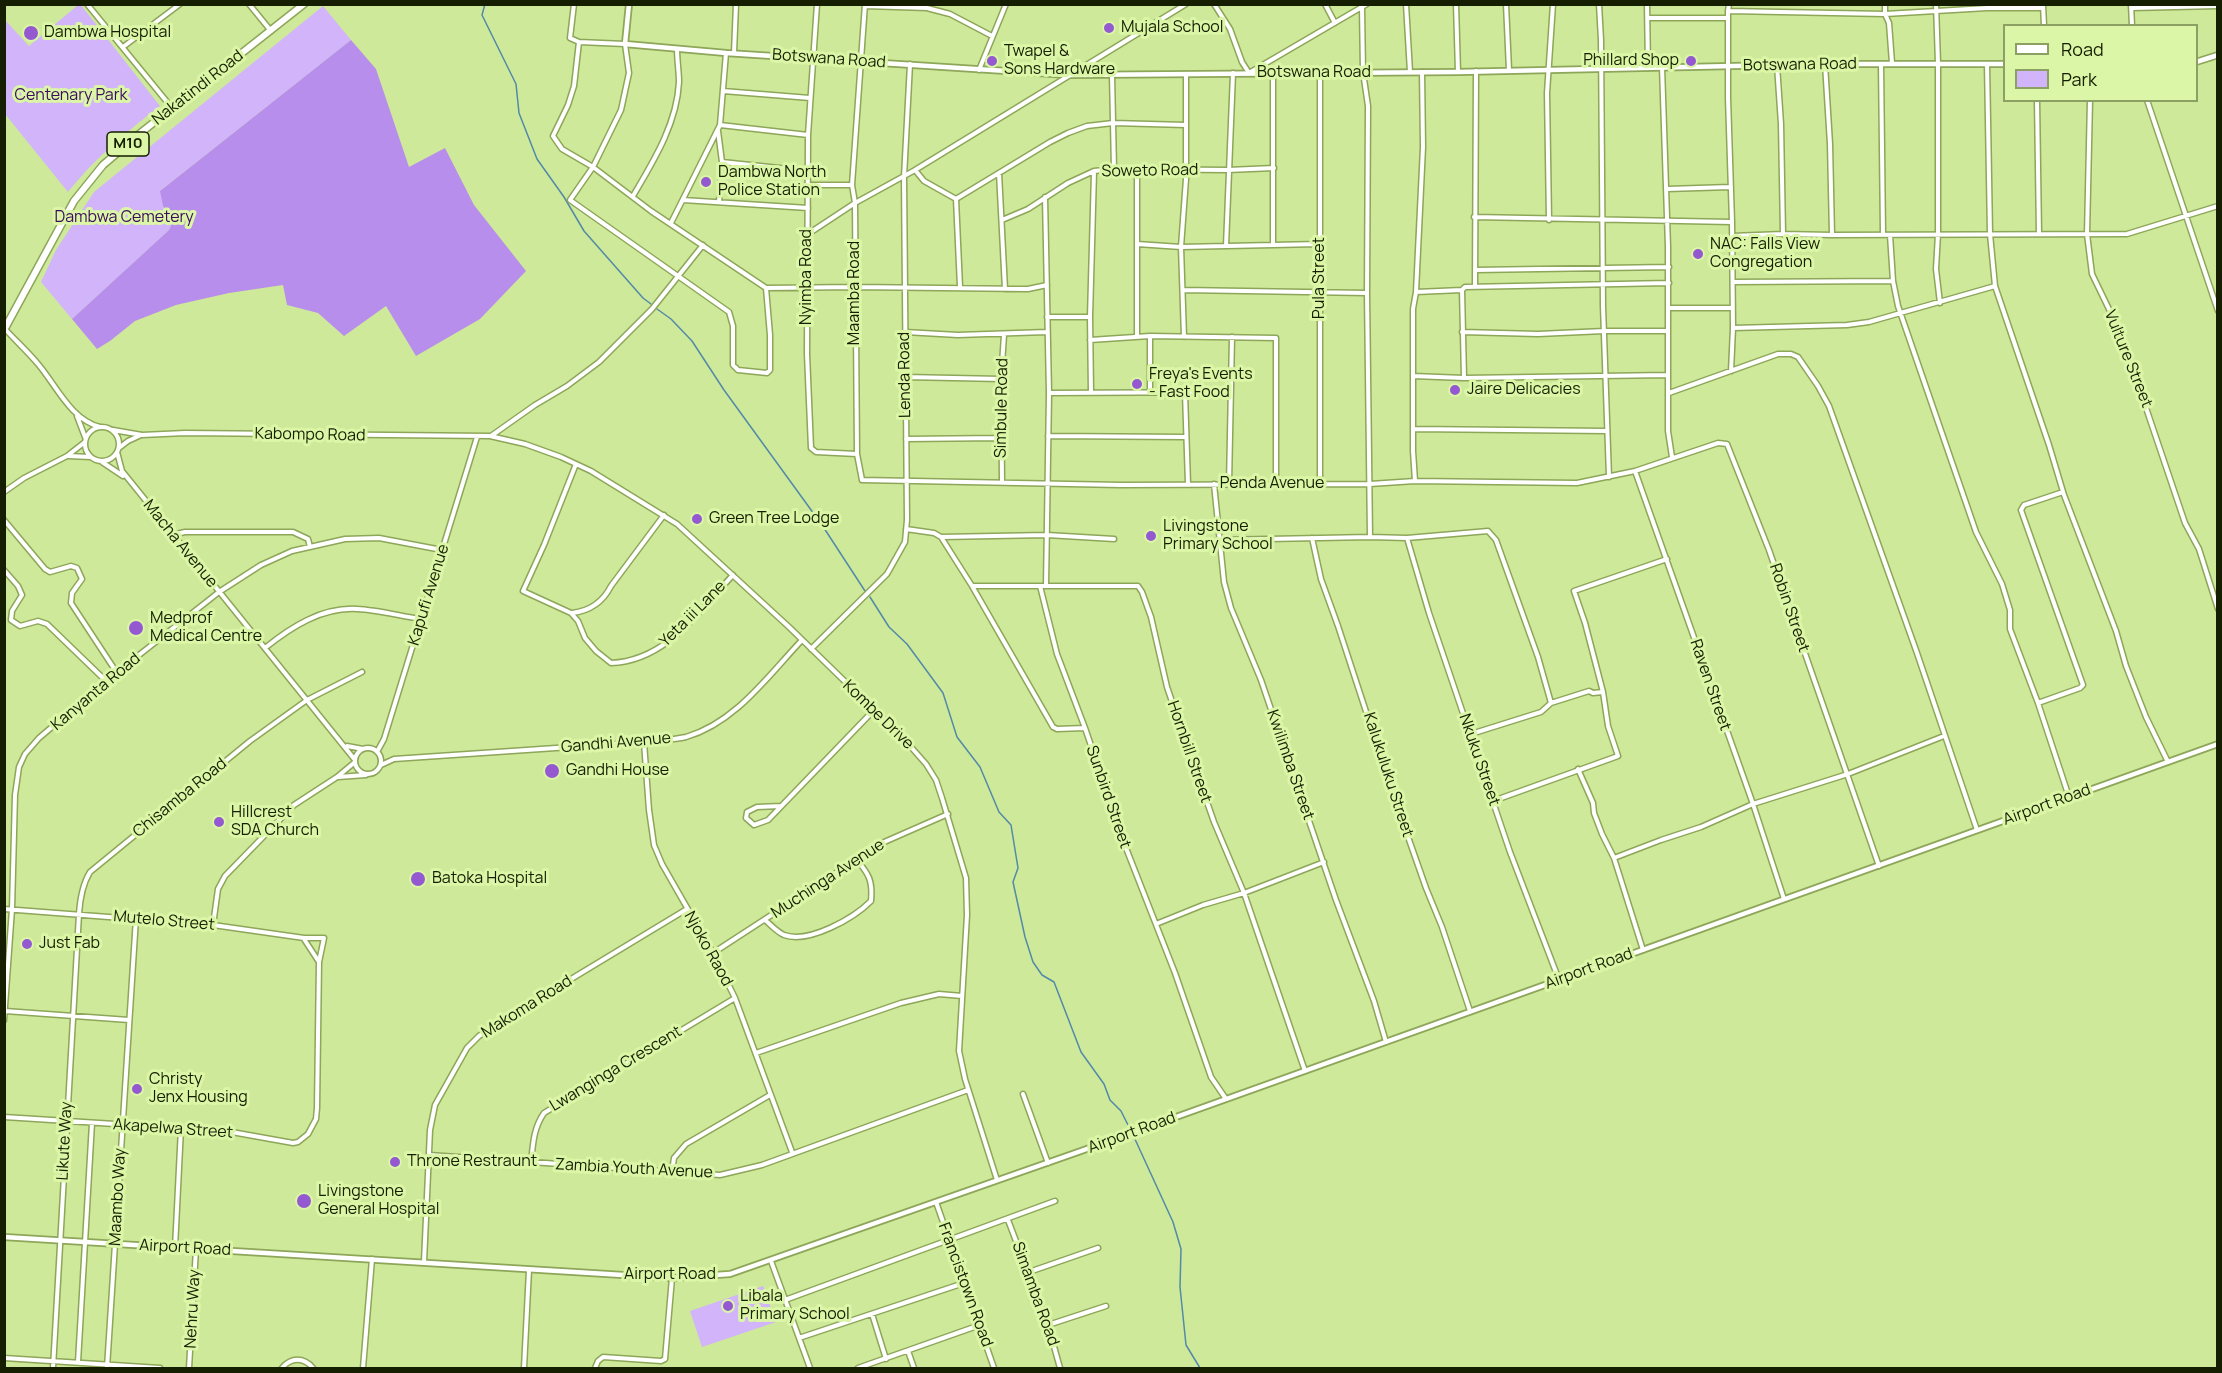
<!DOCTYPE html>
<style>
body{margin:0}
#map{position:relative;width:2222px;height:1373px;overflow:hidden;background:#cee999;font-family:Manrope,sans-serif}
canvas{display:block}
.frame{position:absolute;inset:0;border:6px solid #151e00;pointer-events:none}
.legend{position:absolute;left:2003px;top:24px;width:195px;height:78px;box-sizing:border-box;background:#dbf6a6;border:2px solid #8ca064;margin:0;padding:8px 10px;list-style:none;font-size:18px;color:#151e00}
.legend li{display:flex;align-items:center;gap:12px;height:30px}
.legend b{width:30px;border:2px solid #8ca064}
</style>
<div id="map">
<canvas width="2222" height="1373"></canvas>
<div class="frame"></div>
<ul class="legend">
<li><b style="height:8px;background:#fff"></b>Road</li>
<li><b style="height:16px;background:#d2b4fa"></b>Park</li>
</ul>
</div>
<script>
const c = document.querySelector('canvas').getContext('2d');
c.lineJoin = 'round';
function fillPath(path, color) { c.fillStyle = color; c.fill(path, 'evenodd'); }
function trace(path, color, width, dash) { c.strokeStyle = color; c.lineWidth = width; c.lineCap = dash ? 'butt' : 'round'; c.setLineDash(dash || []); c.stroke(path); }
function write(font, color, halo, rows, align = 'center') {
  c.font = font + ' Manrope,sans-serif'; c.lineWidth = 6; c.setLineDash([]); c.textBaseline = 'middle'; c.strokeStyle = halo; c.fillStyle = color; for (const [text, x, y, turn = 0] of rows) {
    c.save(); c.translate(x, y); c.rotate((+turn || 0) * Math.PI / 180); c.textAlign = isNaN(turn) ? turn : align; if (halo) c.strokeText(text, 0, 0); c.fillText(text, 0, 0); c.restore();
  }
}
fillPath(new Path2D(`
 M78,5h3l79,101c-34,26 -66,53 -92,86l-63,-78v-94l24,26z
 M323,6l28,34 -190,150 2,16 10,15 -4,9 -97,89 -31,-37 15,-32 38,-58z
 M763,1286l13,36 -74,25 -12,-36z`), '#d2b4fa');
fillPath(new Path2D(`
 M351,40l25,29 33,98 36,-19 29,57 52,66 -46,48 -64,37 -30,-50 -42,30 -26,-23 -31,-8 -4,-20 -54,8 -53,12 -41,16 -25,20 -13,8 -25,-30 97,-89 4,-9 -10,-15 -3,-15z`), '#b88eec');
trace(new Path2D(`
 M485,4l-3,11 34,69 3,29 18,46 27,38 20,34 59,67 8,6
 M657,309l14,10 21,22 32,49 98,135 43,66
 M870,597l19,30 18,17 36,49 14,44 23,30 19,45 12,13 7,43 -5,14 12,55 8,25 9,13 12,7 27,70 23,32 6,16 11,11 10,20
 M1134,1137l39,85 8,27 -1,38 6,58 14,23`), '#5389a9', 1.5);
const minor = new Path2D(`
 M87,4l85,104
 M249,4l22,27
 M574,4l-4,34 9,4 46,2 4,29 -8,37 -28,57 -23,33 159,112 4,14v39l5,5 29,3 3,-3v-35l-4,-47
 M817,4l-9,131 -1,219 4,94 5,4 41,2
 M865,4l-13,181 3,18 2,251 5,26 259,5 249,-1 45,-3 162,2 58,-12 83,-28 9,1 42,106 110,316
 M1214,4l16,25 12,33 7,11 118,-69
 M1325,4l10,19
 M1406,4l4,68
 M1456,4l2,68
 M1506,4l3,66
 M1599,4l2,36 2,266 6,171
 M1647,4l1,64
 M1885,4v10l4,9 3,40
 M1936,4l2,59v171l-2,35 4,34
 M2043,4l1,22
 M2131,4l1,22
 M865,6l62,2 23,6 42,22
 M1362,8l1,64 5,34 -1,187 3,244
 M2132,8l86,-2
 M1728,11l1,-7
 M1648,18h80
 M579,42l-5,44 -6,19 -15,31 9,13 31,18 58,44 115,77 89,-1 173,2 19,-4
 M123,47l57,-43
 M734,53l2,-49
 M1825,64l5,80 2,91
 M1881,64l2,170
 M1987,64l3,170 5,52 54,159 15,50 52,136 10,35 20,51 22,45
 M1777,65l4,59 2,110
 M1662,67l6,180v184l4,26
 M979,70l27,-66
 M1320,72v412
 M1112,75l2,94
 M723,91l87,7
 M2037,100l2,134
 M2090,100l-3,134 5,40 29,60 64,189 14,26 19,60
 M2147,100l71,211
 M720,125l88,10
 M718,131l4,31 -3,40
 M722,162l86,9
 M1137,169v75
 M915,170l9,11 32,18
 M999,173l6,116
 M808,185h44
 M1667,189l63,-2
 M633,196c20,-34 44,-72 46,-114 0,-10 -2,-22 -2,-33
 M1045,197l4,196 -3,193
 M683,200l125,8
 M1474,217l258,5 1,106 114,-3 22,-3 126,-36
 M1002,220l26,-11 40,-26 26,-12 20,-2 114,1 46,-2
 M1549,220l-2,-127 6,-89
 M1732,222l-4,-124v-87l157,3 102,-6h56
 M671,223l49,-98 6,-72
 M808,234l47,-31 60,-33 271,-166
 M1890,235l3,46 5,25 78,226 26,52 8,26v19l28,74 31,94
 M1732,236l51,-2 49,1 295,-1 91,-28
 M1273,244v-171
 M1226,246l7,-173
 M1475,270l194,-3
 M1733,282l160,-1
 M1475,286l1,-215
 M960,287l-4,-88 94,-57 18,-9 19,-7 26,-3 73,2
 M1183,290l184,3
 M1416,292l46,-2
 M1669,308h62
 M1047,317h43
 M5,329c11,12 23,23 33,35 18,21 33,56 62,63
 M905,332l53,3 88,-3
 M1462,332l76,2 66,-3h64
 M1137,337v-93l44,3 138,-3
 M1184,337l-3,-90 5,-68v-105
 M1090,340l60,-4 126,2v145
 M1731,371l2,-43
 M1413,376l51,2 204,-3
 M905,377l96,2
 M1464,378l-2,-88 3,-3 204,-4
 M1150,392v-56
 M1049,393l182,-1
 M1091,393l-1,-76 4,-145
 M1185,393l3,91
 M1669,393l109,-39h13l7,3 20,29 11,20 88,247 60,177
 M77,416l8,21
 M85 444a17 17 0 1 1 34 0a17 17 0 1 1-34 0Z
 M1413,429l194,2
 M113,430l29,5 43,-2 305,3 35,8 36,13 30,14 86,53 112,103 114,111 23,26 10,16 6,18 24,80 1,37 -8,136 6,28 32,101
 M491,436l44,-31 32,-19 32,-24 53,-53 51,-64
 M1048,436l137,1
 M906,439l94,-1
 M119,448l9,-7 13,-6
 M117,452l5,19 233,289
 M68,456l23,1
 M102,462l21,14
 M576,464l-32,81 -21,46 48,22 7,8 7,17 11,13 15,12c55,-2 87,-51 122,-88
 M1635,471l118,333 31,95
 M1415,481l-2,-30v-142l3,-17 7,-145 -1,-75
 M1002,482l-1,-103 3,-44
 M1214,484l10,98 7,26 30,72 75,220 38,101 12,41
 M1229,484l3,-147
 M4,492l20,-14 43,-22 18,-14
 M4,520l41,49 5,3 21,-6 6,2 5,11 -10,14 -1,10 46,70
 M906,529l28,4 7,4 31,49 81,141 4,2 28,-1 41,120 49,125 36,104 15,22
 M172,535l13,-3h108l15,7 2,8
 M941,537l106,-2 67,4
 M1312,538l9,41 17,47 56,171 32,91 16,39 28,84
 M1407,538l22,75 81,239 49,128
 M1218,540l152,-3 37,1 81,-7 8,9 42,117 13,46 -10,9 -70,22
 M4,570l14,16 4,9 -10,16 -1,9 9,6 18,-5 9,3 59,57
 M972,586h166l4,6 9,25 16,70 11,32 36,103 30,71 61,178
 M1040,586l17,68 28,74
 M572,613c17,-2 31,-11 39,-27l53,-71
 M265,648c26,-21 57,-41 92,-39 21,1 43,7 64,10
 M811,649l76,-75 18,-32 2,-22 -3,-343 6,-113
 M1551,703l38,-12 4,2 10,-1
 M2038,703l42,-15 3,-3 -62,-175 3,-5 39,-13
 M644,742l5,68 5,35 8,19 51,89 22,45 57,154
 M347,746l16,3
 M355 761a13 13 0 1 1 26 0a13 13 0 1 1-26 0Z
 M377,752l7,-13 93,-302
 M381,765l13,-6 250,-17c14,-2 29,-2 42,-5 49,-14 82,-61 116,-97
 M1578,769l15,34 1,10 8,21 12,24 29,92
 M338,777l28,-2
 M1493,801l125,-45 -10,-30 -5,-34 -18,-69 -11,-32 93,-32
 M781,806l-24,1 -10,5 -1,6 8,7 14,-5 106,-110
 M1614,858l47,-18 40,-13 52,-23 95,-30 96,-38
 M4,909l209,16 91,13h20l-5,24 -2,146 -1,11 -8,15 -10,8 -5,1 -67,-12 -222,-14
 M765,920c6,5 12,12 19,15 25,9 70,-17 87,-34 2,-20 -2,-27 -15,-42
 M1156,924l47,-19 41,-12 80,-31
 M213,925l5,-36 7,-13 69,-71 43,-28 18,-15
 M304,939l15,23
 M713,953l169,-110 66,-29
 M5,1011l124,9
 M4,1020l8,-111 3,-114 4,-28 6,-13 14,-16 67,-57 113,-89 42,-27 31,-14 53,-12 34,-1 63,12
 M756,1053l145,-50 38,-9 23,2
 M1023,1094l25,69
 M429,1155l291,20 42,-10 206,-75
 M531,1163c2,-18 2,-34 13,-50l191,-115
 M672,1171l2,-13 12,-14 84,-49
 M936,1202l58,166
 M1008,1220l40,105 12,43
 M175,1248l6,-120
 M771,1261l39,107
 M424,1262l6,-132 5,-25 32,-57 12,-12 21,-14 187,-113
 M1029,1272l69,-24
 M785,1300l270,-99
 M872,1314l14,45
 M1048,1325l58,-19
 M799,1338l165,-55
 M908,1351l6,17
 M4,1358l156,10
 M78,1362l14,-239
 M53,1368l26,-454c1,-15 3,-29 11,-42l160,-131 57,-41 55,-28
 M107,1368l29,-450
 M189,1368l7,-119
 M282,1368c9,-11 22,-11 31,0
 M363,1368l9,-109
 M524,1368l5,-98
 M595,1368l3,-7 5,-4 58,4 4,-2 7,-81
 M858,1368l122,-43`);
const tertiary = new Path2D(`
 M629,4l-4,40 101,9 343,22 389,-3 367,-8h179
 M2196,62l22,-7
 M4,1237l668,41 58,-4 351,-123 1137,-407`);
const trunk = new Path2D(`
 M4,330l70,-129 29,-36 40,-34 161,-127`);
trace(minor, '#8da659', 7);
trace(tertiary, '#8da659', 8);
trace(trunk, '#8da659', 9);
trace(minor, '#fff', 4);
trace(tertiary, '#fff', 4.5);
trace(trunk, '#fff', 6);
for (const [x, y, r, color] of [
 [1109,28,6,"#9459d1"],
 [31,33,8,"#9459d1"],
 [992,61,6,"#9459d1"],
 [1691,61,6,"#9459d1"],
 [706,182,6,"#9459d1"],
 [1698,254,6,"#9459d1"],
 [1137,384,6,"#9459d1"],
 [1455,390,6,"#9459d1"],
 [697,519,6,"#9459d1"],
 [1151,536,6,"#9459d1"],
 [136,628,8,"#9459d1"],
 [552,771,8,"#9459d1"],
 [219,822,6,"#9459d1"],
 [418,879,8,"#9459d1"],
 [27,944,6,"#9459d1"],
 [137,1089,6,"#9459d1"],
 [395,1162,6,"#9459d1"],
 [304,1201,8,"#9459d1"],
 [728,1306,6,"#9459d1"]
]) { const dot = new Path2D(); dot.arc(x, y, r, 0, 2 * Math.PI); c.fillStyle = color; c.fill(dot); trace(dot, '#dbf6a6', 2); }
for (const [x, y, w] of [
 [128,144,42]
]) { const box = new Path2D(); box.roundRect(x - w / 2, y - 12, w, 24, 4.5); c.fillStyle = '#dbf6a6'; c.fill(box); trace(box, '#151e00', 1.5); }
write('bold 15px', '#151e00', null, [
 ["M10",128,144]
]);
write('16px', '#151e00', '#dbf6a6', [
 ["Mujala School",1121,28],
 ["Dambwa Hospital",44,33],
 ["Twapel &",1004,52],
 ["Sons Hardware",1004,70],
 ["Phillard Shop",1679,61,"right"],
 ["Dambwa North",718,173],
 ["Police Station",718,191],
 ["NAC: Falls View",1710,245],
 ["Congregation",1710,263],
 ["Freya's Events",1149,375],
 ["- Fast Food",1149,393],
 ["Jaire Delicacies",1467,390],
 ["Green Tree Lodge",709,519],
 ["Livingstone",1163,527],
 ["Primary School",1163,545],
 ["Medprof",150,619],
 ["Medical Centre",150,637],
 ["Gandhi House",566,771],
 ["Hillcrest",231,813],
 ["SDA Church",231,831],
 ["Batoka Hospital",432,879],
 ["Just Fab",39,944],
 ["Christy",149,1080],
 ["Jenx Housing",149,1098],
 ["Throne Restraunt",407,1162],
 ["Livingstone",318,1192],
 ["General Hospital",318,1210],
 ["Libala",740,1297],
 ["Primary School",740,1315]
], 'left');
write('16px', '#151e00', '#dbf6a6', [
 ["Botswana Road",829,59,4],
 ["Botswana Road",1800,65,-1],
 ["Botswana Road",1314,73],
 ["Nakatindi Road",198,88,-38],
 ["Soweto Road",1150,171,-1],
 ["Nyimba Road",807,277,-90],
 ["Pula Street",1320,278,-90],
 ["Maamba Road",855,293,-90],
 ["Vulture Street",2128,359,68],
 ["Lenda Road",905,375,-91],
 ["Simbule Road",1002,408,-89],
 ["Kabompo Road",310,435,1],
 ["Penda Avenue",1272,484],
 ["Macha Avenue",180,544,51],
 ["Kapufi Avenue",429,595,-73],
 ["Robin Street",1789,608,71],
 ["Yeta iii Lane",693,614,-45],
 ["Raven Street",1710,685,71],
 ["Kanyanta Road",96,692,-40],
 ["Kombe Drive",878,715,44],
 ["Gandhi Avenue",616,743,-5],
 ["Hornbill Street",1189,752,71],
 ["Nkuku Street",1479,760,71],
 ["Kwilimba Street",1290,765,71],
 ["Kalukuluku Street",1388,775,72],
 ["Sunbird Street",1108,797,71],
 ["Chisamba Road",180,798,-39],
 ["Airport Road",2047,805,-20],
 ["Muchinga Avenue",828,879,-33],
 ["Mutelo Street",164,921,5],
 ["Njoko Raod",708,949,61],
 ["Airport Road",1589,969,-20],
 ["Makoma Road",527,1007,-32],
 ["Lwanginga Crescent",616,1069,-31],
 ["Akapelwa Street",173,1129,4],
 ["Airport Road",1132,1133,-20],
 ["Likute Way",65,1141,-87],
 ["Zambia Youth Avenue",634,1169,3],
 ["Maambo Way",118,1197,-87],
 ["Airport Road",185,1248,3],
 ["Airport Road",670,1275],
 ["Francistown Road",965,1285,70],
 ["Simamba Road",1035,1294,70],
 ["Nehru Way",193,1309,-87]
]);
write('16px', '#3b0b60', '#dbf6a6', [
 ["Centenary Park",71,96],
 ["Dambwa Cemetery",124,218]
]);
</script>
